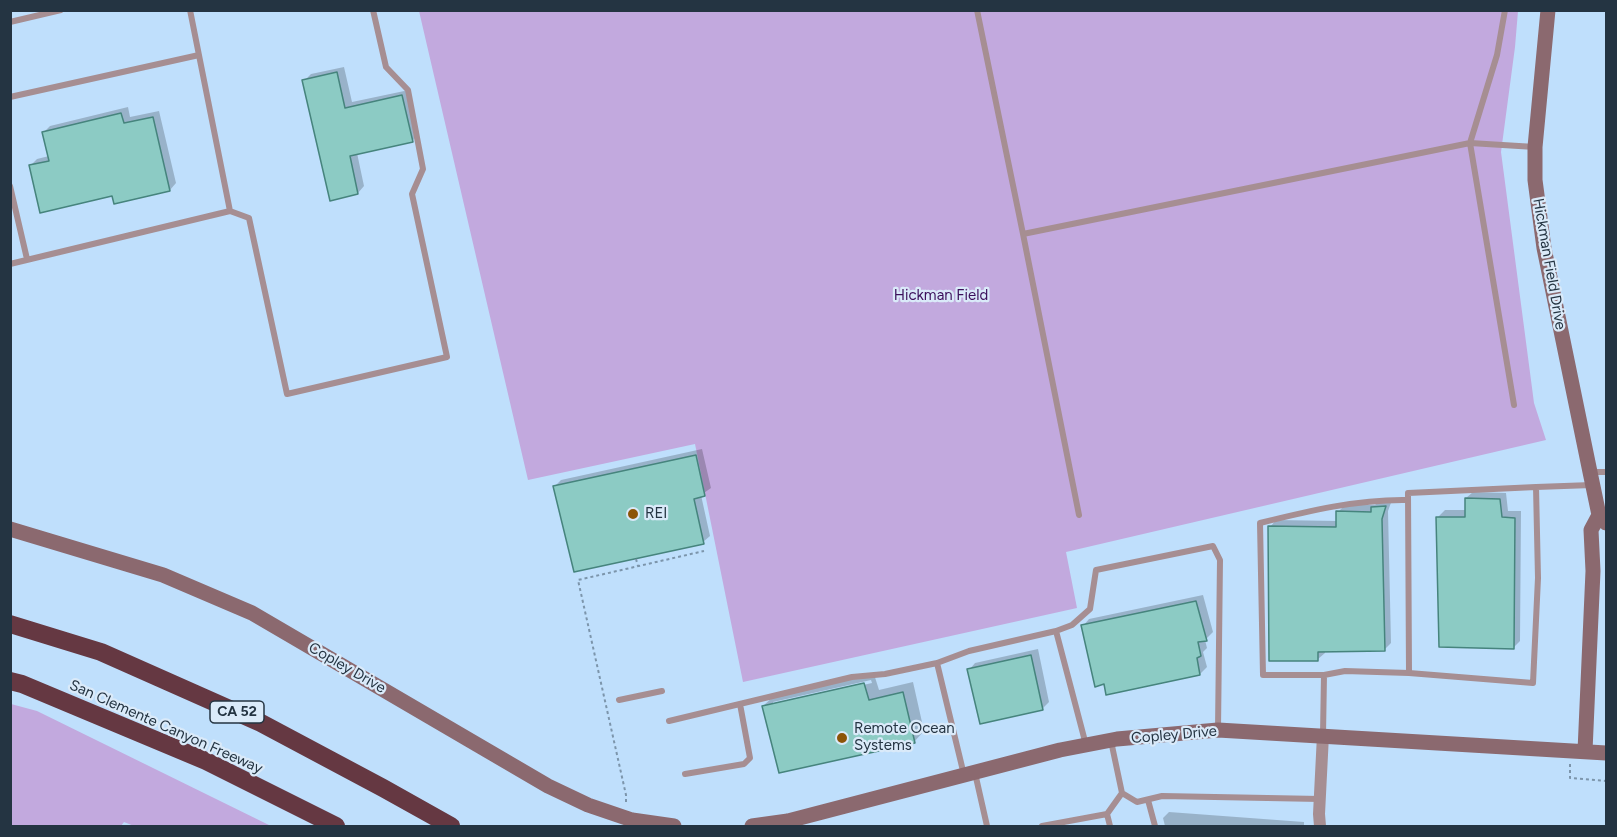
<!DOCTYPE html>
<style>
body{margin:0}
#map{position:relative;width:1617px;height:837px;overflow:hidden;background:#bfdffc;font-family:Figtree,sans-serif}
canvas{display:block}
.frame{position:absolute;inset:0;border:12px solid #243442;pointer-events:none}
</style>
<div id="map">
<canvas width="1617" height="837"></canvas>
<div class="frame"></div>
</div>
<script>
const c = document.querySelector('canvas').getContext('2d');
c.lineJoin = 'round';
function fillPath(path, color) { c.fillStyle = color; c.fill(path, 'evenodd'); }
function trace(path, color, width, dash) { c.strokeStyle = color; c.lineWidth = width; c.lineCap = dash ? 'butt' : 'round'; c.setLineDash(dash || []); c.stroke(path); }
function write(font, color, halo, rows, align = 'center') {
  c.font = font + ' Figtree,sans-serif'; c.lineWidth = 4.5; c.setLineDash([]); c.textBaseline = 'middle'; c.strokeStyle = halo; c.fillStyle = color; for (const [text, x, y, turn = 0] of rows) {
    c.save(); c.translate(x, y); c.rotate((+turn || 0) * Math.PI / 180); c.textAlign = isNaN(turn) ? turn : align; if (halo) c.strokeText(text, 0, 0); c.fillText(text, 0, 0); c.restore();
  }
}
fillPath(new Path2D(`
 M419,11h1099l-3,36 -14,105 33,251 12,37 -480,112 11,56 -334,74 -48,-238 -167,36z
 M11,704l26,7 234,115h-137l-10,-4 -3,4h-110z`), '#c2a9de');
fillPath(new Path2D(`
 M344,67l8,35 57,-12 10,44 -7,7 -55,12 7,33 -6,7 -54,-112 7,-7z
 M128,107l2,10 29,-6 17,72 -6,7 -57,4 -83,-28 7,-7 12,-3 -5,-24 6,-6z
 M702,449l9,39 -10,7 9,41 -7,6 -148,-56 6,-6z
 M1473,492l33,1 2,18h13l-1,130 -7,7 -75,-131 7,-7h22l-1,-12z
 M1380,500h12l-4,11 3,132 -7,7 -59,1v2l-7,6 -48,-132 6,-7 62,1v-9l7,-7h30z
 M1203,595l10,37 -8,8 2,8 -4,4 4,15 -7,7 -95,8 -22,-56 6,-7z
 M1038,649l11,53 -7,7 -73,-39 6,-7z
 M874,674l5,16 34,-8 11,49 -10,11 -151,-36 11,-10zM871,680l1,3 -99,22v-3z
 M1169,812l135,10v4h-139l-2,-8z`), '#0003');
const building = new Path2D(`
 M337,72l8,36 57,-13 11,47 -63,14 8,38 -28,7 -28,-121z
 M121,113l3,10 29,-6 17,74 -56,13 -2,-8 -72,17 -11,-48 20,-4 -7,-29z
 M696,455l9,41 -11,3 10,45 -130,28 -21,-86z
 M1465,498l35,1 2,18 13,1 -1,131 -75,-2 -3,-130h29z
 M1386,506l-4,13 3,132 -67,1v9h-49l-1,-135 68,1v-16l35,1v-5z
 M1196,601l11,40 -9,1 3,14 -4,2 3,17 -94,20 -2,-11 -9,3 -14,-62z
 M1031,655l12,55 -63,14 -13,-55z
 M864,683l5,17 34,-8 12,51 -136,30 -17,-67z`);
fillPath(building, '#8ccbc4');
trace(building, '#46847d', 1.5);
trace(new Path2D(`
 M636,559l2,7
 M1570,764v14l36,3
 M626,802v-7l-48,-215 126,-29`), '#7c95ab', 2, [3, 3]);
trace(new Path2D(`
 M977,10l46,224 447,-91 65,4
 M1505,10l-8,45 -27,88 44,262
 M10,22l51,-12
 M10,97l189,-42
 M10,186l17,73
 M230,211l19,7 38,176 160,-37 -35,-163 11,-25 -15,-79 -22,-23 -13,-57
 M1023,234l56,281
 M10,264l220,-53 -40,-201
 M1590,472h16
 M1536,487l-128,6 1,180 124,10 5,-105 -2,-91 56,-2
 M1056,631l30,114
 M937,663l27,112
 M1324,675h-61l-3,-152c48,-12 98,-24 148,-23
 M619,700l43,-9
 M669,721l183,-44 33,-3 52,-11 32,-12 87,-20 16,-6 18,-16 6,-39 117,-24 7,14 -2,169
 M1323,735l1,-60 21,-4 64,2
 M975,773l12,53
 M685,774l59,-10 6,-6 -10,-54
 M1122,793l15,9 25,-6 158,3
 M1148,800l7,26
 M1042,826l65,-12
 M1110,826l-3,-12 15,-21 -11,-52`), '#a68e92', 6);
trace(new Path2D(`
 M1320,826l-1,-12 4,-79`), '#a68e92', 12);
trace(new Path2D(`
 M1548,10l-13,137v33l9,68 46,224 9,43 7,8
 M10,529l153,46 89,38 296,173 40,19 44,15 42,6
 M1585,751l8,-180 -2,-41 8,-15
 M752,826l36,-5 272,-71 57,-11 101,-9 388,23`), '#8b696f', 15);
trace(new Path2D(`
 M10,624l91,28 160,71 122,65 68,38
 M10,681l12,3 184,77 130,65`), '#653842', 18);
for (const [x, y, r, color] of [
 [633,514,6,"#8c5508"],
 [842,738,6,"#8c5508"]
]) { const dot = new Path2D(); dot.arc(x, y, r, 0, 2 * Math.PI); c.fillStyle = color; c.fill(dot); trace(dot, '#daeaf9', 2); }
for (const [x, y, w] of [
 [237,712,54]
]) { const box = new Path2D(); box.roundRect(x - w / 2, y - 11, w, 22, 4.5); c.fillStyle = '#daeaf9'; c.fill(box); trace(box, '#243442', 1.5); }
write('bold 14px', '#243442', null, [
 ["CA 52",237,712]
]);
write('15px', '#243442', '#daeaf9', [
 ["Hickman Field Drive",1549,264,80],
 ["Copley Drive",347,668,30],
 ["San Clemente Canyon Freeway",166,727,24],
 ["Copley Drive",1174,735,-5]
]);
write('15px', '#3c105b', '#daeaf9', [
 ["Hickman Field",941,296]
]);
write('15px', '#243442', '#daeaf9', [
 ["REI",645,514],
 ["Remote Ocean",854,729],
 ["Systems",854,746]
], 'left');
</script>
